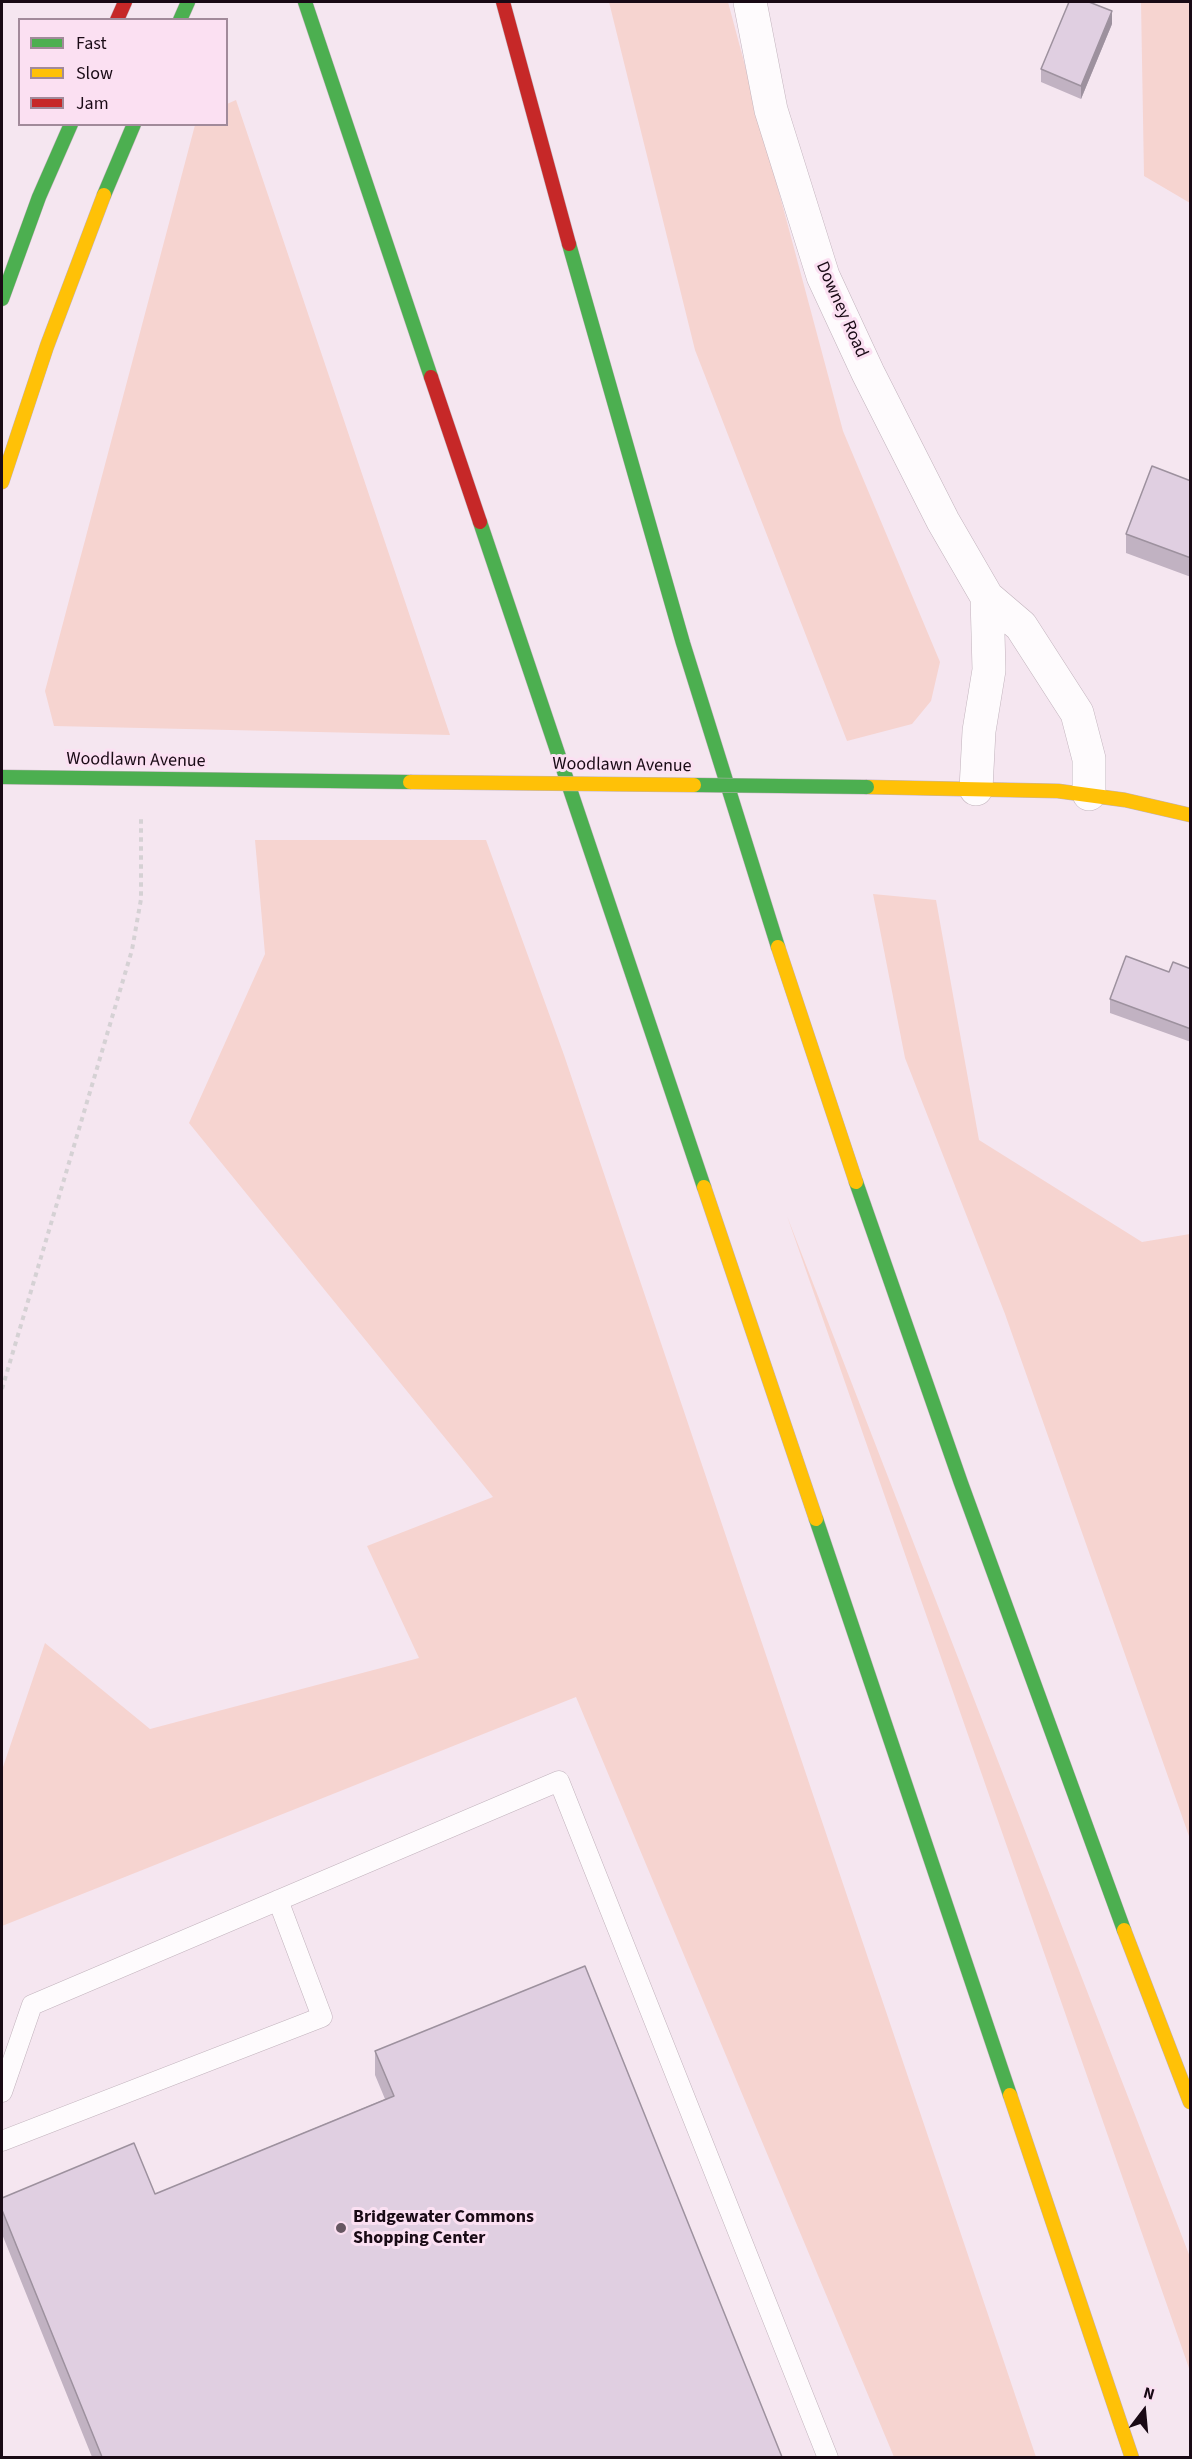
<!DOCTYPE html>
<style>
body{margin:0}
#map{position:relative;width:1192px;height:2459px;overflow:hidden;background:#f5e6f0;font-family:"Source Sans 3",sans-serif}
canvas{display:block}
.frame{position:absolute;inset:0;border:3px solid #190a15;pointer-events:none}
.legend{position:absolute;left:18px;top:18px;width:210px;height:108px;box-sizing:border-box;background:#fbe0f2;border:2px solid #a18a9a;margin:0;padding:8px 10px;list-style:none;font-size:18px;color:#190a15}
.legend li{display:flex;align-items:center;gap:12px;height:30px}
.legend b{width:30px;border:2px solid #a18a9a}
.north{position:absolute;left:1114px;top:2381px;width:60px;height:60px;-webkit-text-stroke:4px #fbe0f2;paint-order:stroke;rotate:16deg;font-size:16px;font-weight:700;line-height:24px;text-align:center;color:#190a15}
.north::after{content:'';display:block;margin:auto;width:21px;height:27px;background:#190a15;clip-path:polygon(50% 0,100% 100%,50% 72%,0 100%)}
</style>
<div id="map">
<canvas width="1192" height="2459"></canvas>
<div class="frame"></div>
<ul class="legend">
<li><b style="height:8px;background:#4caf50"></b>Fast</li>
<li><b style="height:8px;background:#ffc107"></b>Slow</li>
<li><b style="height:8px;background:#c62828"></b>Jam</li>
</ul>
<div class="north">N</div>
</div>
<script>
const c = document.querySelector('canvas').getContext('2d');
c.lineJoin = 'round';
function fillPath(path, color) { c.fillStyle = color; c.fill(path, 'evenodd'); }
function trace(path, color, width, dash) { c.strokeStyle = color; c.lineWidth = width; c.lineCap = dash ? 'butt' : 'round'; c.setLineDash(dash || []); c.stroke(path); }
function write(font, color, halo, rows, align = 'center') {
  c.font = font + ' "Source Sans 3",sans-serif'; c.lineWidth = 6; c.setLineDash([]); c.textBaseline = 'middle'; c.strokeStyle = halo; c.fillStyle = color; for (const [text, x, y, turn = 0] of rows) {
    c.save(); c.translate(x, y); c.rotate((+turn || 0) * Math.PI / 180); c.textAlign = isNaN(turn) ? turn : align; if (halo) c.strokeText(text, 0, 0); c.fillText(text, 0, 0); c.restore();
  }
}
fillPath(new Path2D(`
 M609,2h119l115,429 97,231 -9,39 -19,23 -65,17 -152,-391z
 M1141,2h49v201l-46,-27z
 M236,100l214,635 -396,-9 -9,-35 150,-566 31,-1 1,-20z
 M255,840h231l78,215 472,1402h-142l-318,-760 -574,229v-156l43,-127 105,86 269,-71 -52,-112 126,-49 -304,-374 76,-169z
 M873,894l63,6 43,240 163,102 48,-8v605l-185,-525 -100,-256z
 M787,1216l403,1041v114z`), '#f6d4d0');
const lane = new Path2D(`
 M2,2092l30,-87 527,-224 269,677
 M2,2141l320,-124 -44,-117`);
const street = new Path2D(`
 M750,2l21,108 52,166 45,97 75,148 44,76 34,29 56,87 12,46v35
 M976,789l3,-58 10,-61 -2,-73`);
const fast = new Path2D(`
 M305,2l126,375
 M180,20l8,-18
 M104,195l30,-71
 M569,244l114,399 95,304
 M2,299l37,-102 32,-73
 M480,522l224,665
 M2,777l408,5
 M856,1182l105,301 163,447
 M816,1519l194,576`);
const slow = new Path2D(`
 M2,482l45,-136 57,-151
 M867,787l191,4 67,9 65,15
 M778,947l78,235
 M704,1187l112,332
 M1124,1930l66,172
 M1010,2095l122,363`);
const jam = new Path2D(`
 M503,2l66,242
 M117,20l8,-18
 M431,377l49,145`);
trace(lane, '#c1b2bc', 21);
trace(street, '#c1b2bc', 34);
trace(fast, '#c1b2bc', 15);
trace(slow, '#c1b2bc', 15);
trace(jam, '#c1b2bc', 15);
trace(new Path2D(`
 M2,1389l130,-439 9,-51v-81`), '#d5d1d4', 4, [4.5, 4.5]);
trace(lane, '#fefbfd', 20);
trace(street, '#fefbfd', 33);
trace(fast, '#4caf50', 14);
trace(slow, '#ffc107', 14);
trace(jam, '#c62828', 14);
const fastBridge = new Path2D(`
 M694,785l173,2`);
const slowBridge = new Path2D(`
 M410,782l284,3`);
trace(fastBridge, '#c1b2bc', 15, []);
trace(slowBridge, '#c1b2bc', 15, []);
trace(fastBridge, '#4caf50', 14);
trace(slowBridge, '#ffc107', 14);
fillPath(new Path2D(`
 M1112,24l-31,75 -40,-17v-13z
 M1191,481v96l-65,-24v-19z
 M1191,969v73l-81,-29v-14l59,-27z
 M375,2051l407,406h-690l-90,-223v-36l153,-4 230,-95 -10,-24z`), '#c1b2c2');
fillPath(new Path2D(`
 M1112,11v13l-31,75v-13z`), '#9d919e');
const building = new Path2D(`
 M1069,2h20l23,9 -31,75 -40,-17z
 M1152,466l39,15v77l-65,-24z
 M1126,956l43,16 4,-10 18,7v60l-81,-30z
 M585,1966l197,491h-680l-100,-247v-12l132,-55 21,51 239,-98 -19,-45z`);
fillPath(building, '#e0cfe1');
trace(building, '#9d919e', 1.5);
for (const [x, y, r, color] of [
 [341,2228,6,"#665762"]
]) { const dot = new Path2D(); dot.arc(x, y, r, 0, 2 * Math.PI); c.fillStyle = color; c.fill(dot); trace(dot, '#fbe0f2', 2); }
write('18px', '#190a15', '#fbe0f2', [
 ["Downey Road",841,310,66],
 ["Woodlawn Avenue",136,761,1],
 ["Woodlawn Avenue",622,766,1]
]);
write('bold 18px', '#190a15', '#fbe0f2', [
 ["Bridgewater Commons",353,2218],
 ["Shopping Center",353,2239]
], 'left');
</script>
